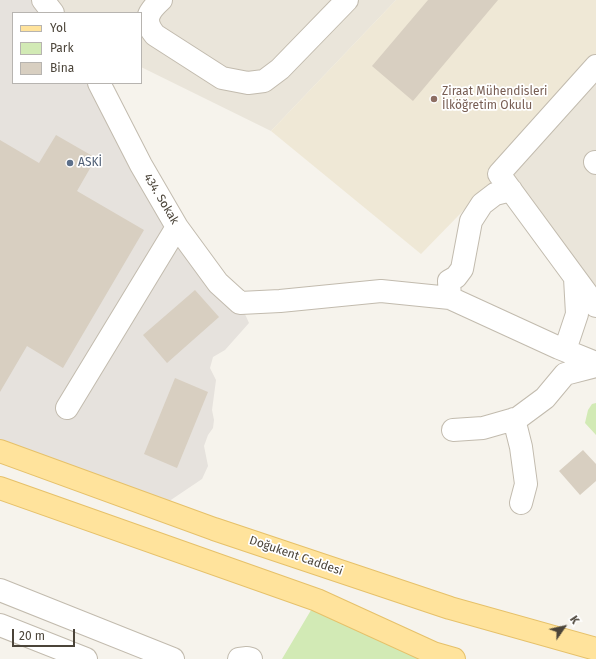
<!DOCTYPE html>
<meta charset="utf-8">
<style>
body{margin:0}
#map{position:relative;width:596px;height:659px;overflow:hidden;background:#f6f3ec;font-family:"Fira Sans",sans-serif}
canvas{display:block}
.legend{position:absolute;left:12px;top:12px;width:130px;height:72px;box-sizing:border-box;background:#fff;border:1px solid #b7b4b0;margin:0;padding:5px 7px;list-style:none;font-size:12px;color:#4b4439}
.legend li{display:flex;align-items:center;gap:8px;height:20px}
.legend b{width:20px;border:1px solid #b7b4b0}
.north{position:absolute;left:544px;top:607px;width:40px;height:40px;-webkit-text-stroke:3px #fff;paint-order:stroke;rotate:56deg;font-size:11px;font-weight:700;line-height:16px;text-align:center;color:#4b4439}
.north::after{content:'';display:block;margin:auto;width:14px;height:18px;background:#4b4439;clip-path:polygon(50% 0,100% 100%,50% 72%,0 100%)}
.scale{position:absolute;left:12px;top:629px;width:63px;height:18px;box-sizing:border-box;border:2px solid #4b4439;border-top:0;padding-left:5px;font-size:12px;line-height:14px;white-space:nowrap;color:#4b4439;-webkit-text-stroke:3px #fff;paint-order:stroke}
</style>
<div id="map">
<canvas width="596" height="659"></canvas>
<ul class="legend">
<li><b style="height:5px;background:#ffe39c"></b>Yol</li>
<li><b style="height:11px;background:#d2eab5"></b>Park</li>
<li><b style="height:11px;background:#d8cfc1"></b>Bina</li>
</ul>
<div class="north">K</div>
<div class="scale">20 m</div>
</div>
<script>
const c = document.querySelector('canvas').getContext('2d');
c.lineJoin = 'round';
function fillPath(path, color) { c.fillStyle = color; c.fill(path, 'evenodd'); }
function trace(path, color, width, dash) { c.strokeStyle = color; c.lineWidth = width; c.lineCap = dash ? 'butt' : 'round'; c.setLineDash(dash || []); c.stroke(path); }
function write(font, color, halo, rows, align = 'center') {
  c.font = font + ' "Fira Sans",sans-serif'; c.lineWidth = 3.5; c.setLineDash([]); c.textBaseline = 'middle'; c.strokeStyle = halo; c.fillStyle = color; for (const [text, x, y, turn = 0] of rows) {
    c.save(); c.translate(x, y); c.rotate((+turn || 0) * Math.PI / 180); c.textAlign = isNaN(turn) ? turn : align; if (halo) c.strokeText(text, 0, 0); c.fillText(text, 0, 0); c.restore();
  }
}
fillPath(new Path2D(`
 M43,0h353l-125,131 -130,-64v-54h-88z
 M596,66v240l-97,-132z`), '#eae5da');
fillPath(new Path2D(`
 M0,0h43l10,13h-40v70h86l42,82 99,138 9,20 -24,27 -12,7 -3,11 6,12 -4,30 2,10 -1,8 -5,7 -4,11 4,20 -6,13 -43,29 -159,-57z`), '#e6e2dd');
fillPath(new Path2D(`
 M396,0h200v66l-97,108 -78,80 -150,-123z`), '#efe8d6');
fillPath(new Path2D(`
 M596,403v32l-11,-12 3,-13 4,-6z
 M317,600l137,59h-172z`), '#d2eab5');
fillPath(new Path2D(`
 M428,0h70l-85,101 -41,-35z
 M56,135l40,23 -19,33 67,39 -81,138 -36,-22 -27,46v-252l39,23z
 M195,290l24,27 -52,46 -24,-28z
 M175,378l33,14 -31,76 -33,-14z
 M583,450l13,14v17l-16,14 -21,-24z`), '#d8cfc1');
const minor = new Path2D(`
 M43,0l10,13
 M161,0c-12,11 -19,20 -6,35l67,43 26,5 16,-2 16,-12 67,-69
 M596,66l-97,108 97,132
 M99,83l42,82 36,62 41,56 22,20 40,-2 101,-10 69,7 109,50 37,15
 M595,162l1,1
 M450,298l-1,-17 7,-4 6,-8 9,-48 11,-17 13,-10 16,-4
 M565,350l12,-36 -2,-36
 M67,408l110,-181
 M514,419l7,28 5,37 -5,19
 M453,430l30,-2 35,-10 27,-20 20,-24 31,-8
 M0,590l173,69
 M0,625l86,34
 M239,659l8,-1 4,1`);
const major = new Path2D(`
 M0,451l214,78 236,79 146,41
 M0,488l317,112 116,53 21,6`);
trace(minor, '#c2bbae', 24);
trace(major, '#e6c16a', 24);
trace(minor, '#fff', 22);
trace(major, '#ffe39c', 22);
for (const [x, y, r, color] of [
 [434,99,4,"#8d6e63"],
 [70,163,4,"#5c6f8a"]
]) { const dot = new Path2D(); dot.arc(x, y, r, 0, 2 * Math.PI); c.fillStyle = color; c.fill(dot); trace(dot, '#fff', 1.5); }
write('12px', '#785e54', '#fff', [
 ["Ziraat Mühendisleri",442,92],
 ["İlköğretim Okulu",442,106]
], 'left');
write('12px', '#4e5e75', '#fff', [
 ["ASKİ",78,163]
], 'left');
write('12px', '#4b4439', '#fff', [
 ["434. Sokak",161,199,59],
 ["Doğukent Caddesi",296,556,19]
]);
</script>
